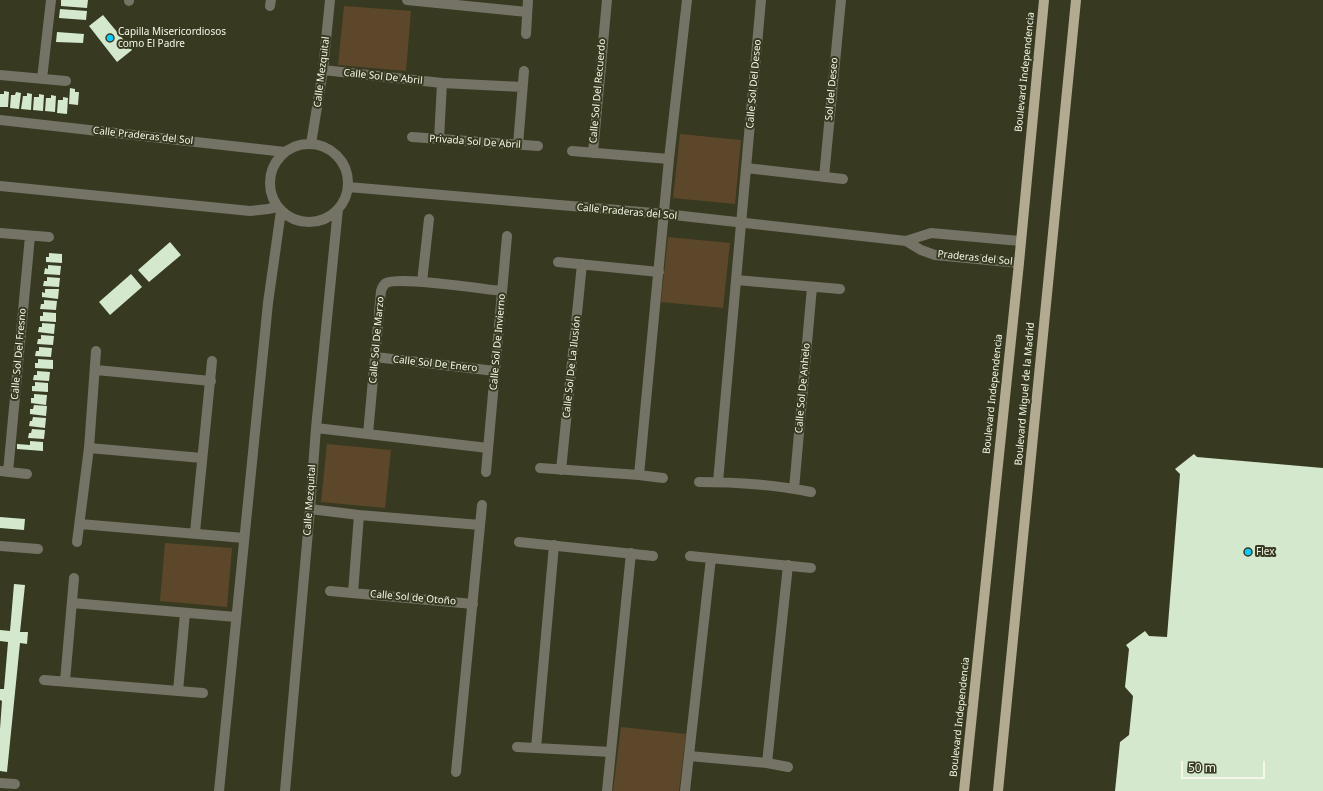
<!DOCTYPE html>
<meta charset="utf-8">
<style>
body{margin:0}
#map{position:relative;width:1323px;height:791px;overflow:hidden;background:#373a20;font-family:"Noto Sans",sans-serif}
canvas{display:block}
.scale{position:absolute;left:1181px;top:761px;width:84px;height:18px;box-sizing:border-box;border:2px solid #f4f7e7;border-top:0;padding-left:5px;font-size:12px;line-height:14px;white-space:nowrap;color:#f4f7e7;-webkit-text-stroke:3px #373a20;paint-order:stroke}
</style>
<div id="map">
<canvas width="1323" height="791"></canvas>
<div class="scale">50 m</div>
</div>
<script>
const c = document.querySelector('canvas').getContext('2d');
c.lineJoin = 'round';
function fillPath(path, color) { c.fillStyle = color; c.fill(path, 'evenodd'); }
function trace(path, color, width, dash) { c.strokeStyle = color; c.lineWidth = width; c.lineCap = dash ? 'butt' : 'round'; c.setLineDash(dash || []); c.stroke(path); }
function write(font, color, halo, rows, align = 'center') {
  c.font = font + ' "Noto Sans",sans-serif'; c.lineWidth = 4; c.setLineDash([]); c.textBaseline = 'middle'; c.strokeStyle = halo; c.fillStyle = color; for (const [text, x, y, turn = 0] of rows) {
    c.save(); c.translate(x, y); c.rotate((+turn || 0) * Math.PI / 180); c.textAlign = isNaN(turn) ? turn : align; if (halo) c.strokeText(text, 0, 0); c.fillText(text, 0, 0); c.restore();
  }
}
fillPath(new Path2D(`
 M344,6l67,5 -5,60 -68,-6z
 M680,134l61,6 -6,64 -62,-6z
 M668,237l62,6 -7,65 -62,-6z
 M327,444l64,6 -6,58 -64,-6z
 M165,543l67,5 -5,59 -67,-6z
 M621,727l65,7 -7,57h-66z`), '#5d472a');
fillPath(new Path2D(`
 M61,0h27l-1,8 -26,-2z
 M60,9l27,2 -1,9 -27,-2z
 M103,15l29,35 -15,12 -28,-36z
 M57,32l27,2 -1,9 -27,-1z
 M70,88l5,1v3h4l-1,13 -9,-1z
 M4,91l5,1 -1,15h-8v-13h4z
 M16,92l5,1 -2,16 -9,-1 1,-13h4z
 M27,93l5,1 -1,16 -10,-1 2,-13h4z
 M39,94l5,1 -1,16 -10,-1 1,-13h5z
 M51,95l5,1 -1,16 -10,-1 1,-13h5z
 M63,97l5,1 -1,16 -10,-1 1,-13h5z
 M170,242l11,13 -32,27 -11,-12z
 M49,253l13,1v9l-16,-1v-5h3z
 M48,265l13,1 -1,9 -16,-1 1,-6 3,1z
 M131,274l11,13 -32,28 -11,-13z
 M47,277l13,1 -1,9 -16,-1 1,-5h3z
 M45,289h14l-1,10 -16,-2v-5l3,1z
 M44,300l13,1 -1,9 -16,-1 1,-5h3z
 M43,312l13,1v9l-16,-1v-5h3z
 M42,323l13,1 -1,10 -16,-2 1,-5h3z
 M41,335l13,1 -1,9 -16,-1 1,-5h3z
 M39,347l13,1 -1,9 -16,-1 1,-5h3z
 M38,359l15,1v9l-18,-1v-5h3z
 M37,371l13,1 -1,9 -16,-1 1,-5h3z
 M35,382l13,1v9l-16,-1v-5h3z
 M34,394l13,1 -1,10 -15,-2v-5h3z
 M34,405l13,1 -1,10 -16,-2v-5h3z
 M33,417l13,1 -1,10 -16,-2 1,-5h2z
 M32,429l13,1 -1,9 -16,-1 1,-5h2z
 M30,441l13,1v9l-26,-2v-5l13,1z
 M1194,454l3,3 126,11v323h-208l5,-49 9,-7 4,-39 -8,-9 4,-38 -3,-4 19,-14 4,5 18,1 13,-163 -5,-5z
 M0,517l25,2 -1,11 -24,-2z
 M14,584l11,1 -5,47h8l-1,12 -7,-1 -13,129 -7,-1v-42l2,-28 -2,-1v-11h4l4,-47 -8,-1v-11l10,1z`), '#d4e8cd');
trace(new Path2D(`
 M407,0l120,12
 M129,1v-1
 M270,6l1,-6
 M526,34l2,-34
 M323,70l119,13 80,4
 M0,75l66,6
 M42,79l9,-79
 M0,120l285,32
 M412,137l126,9
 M439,139l3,-56
 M270 183a39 39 0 1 1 78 0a39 39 0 1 1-78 0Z
 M311,144l12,-74 7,-70
 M518,145l6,-74
 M572,151l97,8
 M593,153l14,-153
 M746,168l97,11
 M824,177l17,-177
 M0,186l250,25 18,-2 9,-2
 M348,187l317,27 241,27 15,9 14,5 84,8
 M0,233l49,4
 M906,241l25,-8 89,8
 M558,262l101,10
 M736,280l104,9
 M422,282l7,-63
 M375,357l120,14
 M96,370l115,11
 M316,428l172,20
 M368,434l13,-143c1,-3 2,-6 5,-8 14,-7 96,6 116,8
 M89,448l113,10
 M540,468l99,7 24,3
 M561,470l21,-206
 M0,471l27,3
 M8,472l22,-236
 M486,472l21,-236
 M639,475l30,-316 18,-159
 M699,482c36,0 77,3 112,10
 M718,482l43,-482
 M794,489l18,-202
 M310,509l49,6 121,10
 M80,524l164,14
 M195,532l17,-171
 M77,542l12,-94 7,-97
 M519,542l134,14
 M0,546l38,3
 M690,556l121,12
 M330,591l143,13
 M353,593l6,-78
 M72,603l164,14
 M44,680l159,13
 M65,681l9,-103
 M178,691l7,-78
 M517,747l94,5
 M536,748l18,-203
 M689,756l78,7 21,4
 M767,763l21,-198
 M456,772l26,-267
 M0,783l15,1
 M219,791l49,-488 13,-92
 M285,791l25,-282 6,-81 22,-219
 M607,791l24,-238
 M685,791l26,-233`), '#757266', 10);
trace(new Path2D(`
 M964,791l55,-528 25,-263
 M998,791l78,-791`), '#b2ab92', 10);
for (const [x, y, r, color] of [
 [110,38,4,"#10cafa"],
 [1248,552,4,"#10cafa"]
]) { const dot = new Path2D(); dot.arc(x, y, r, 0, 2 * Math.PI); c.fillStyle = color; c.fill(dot); trace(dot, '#373a20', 1.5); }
write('10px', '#f4f7e7', '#373a20', [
 ["Capilla Misericordiosos",118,32],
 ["como El Padre",118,44],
 ["Flex",1256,552]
], 'left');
write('10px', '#f4f7e7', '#373a20', [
 ["Calle Mezquital",322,72,-83],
 ["Boulevard Independencia",1025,72,-84],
 ["Calle Sol De Abril",383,77,6],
 ["Calle Sol Del Deseo",754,84,-85],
 ["Sol del Deseo",832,89,-85],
 ["Calle Sol Del Recuerdo",598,91,-85],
 ["Calle Praderas del Sol",143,136,6],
 ["Privada Sol De Abril",475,142,4],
 ["Calle Praderas del Sol",627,212,5],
 ["Praderas del Sol",975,258,6],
 ["Calle Sol De Marzo",377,340,-85],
 ["Calle Sol De Invierno",498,342,-85],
 ["Calle Sol Del Fresno",19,354,-85],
 ["Calle Sol De Enero",435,364,6],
 ["Calle Sol De La Ilusión",572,367,-84],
 ["Calle Sol De Anhelo",803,388,-85],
 ["Boulevard Independencia",993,394,-84],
 ["Boulevard Miguel de la Madrid",1025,394,-85],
 ["Calle Mezquital",310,500,-86],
 ["Calle Sol de Otoño",413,598,5],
 ["Boulevard Independencia",960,717,-84]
]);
</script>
